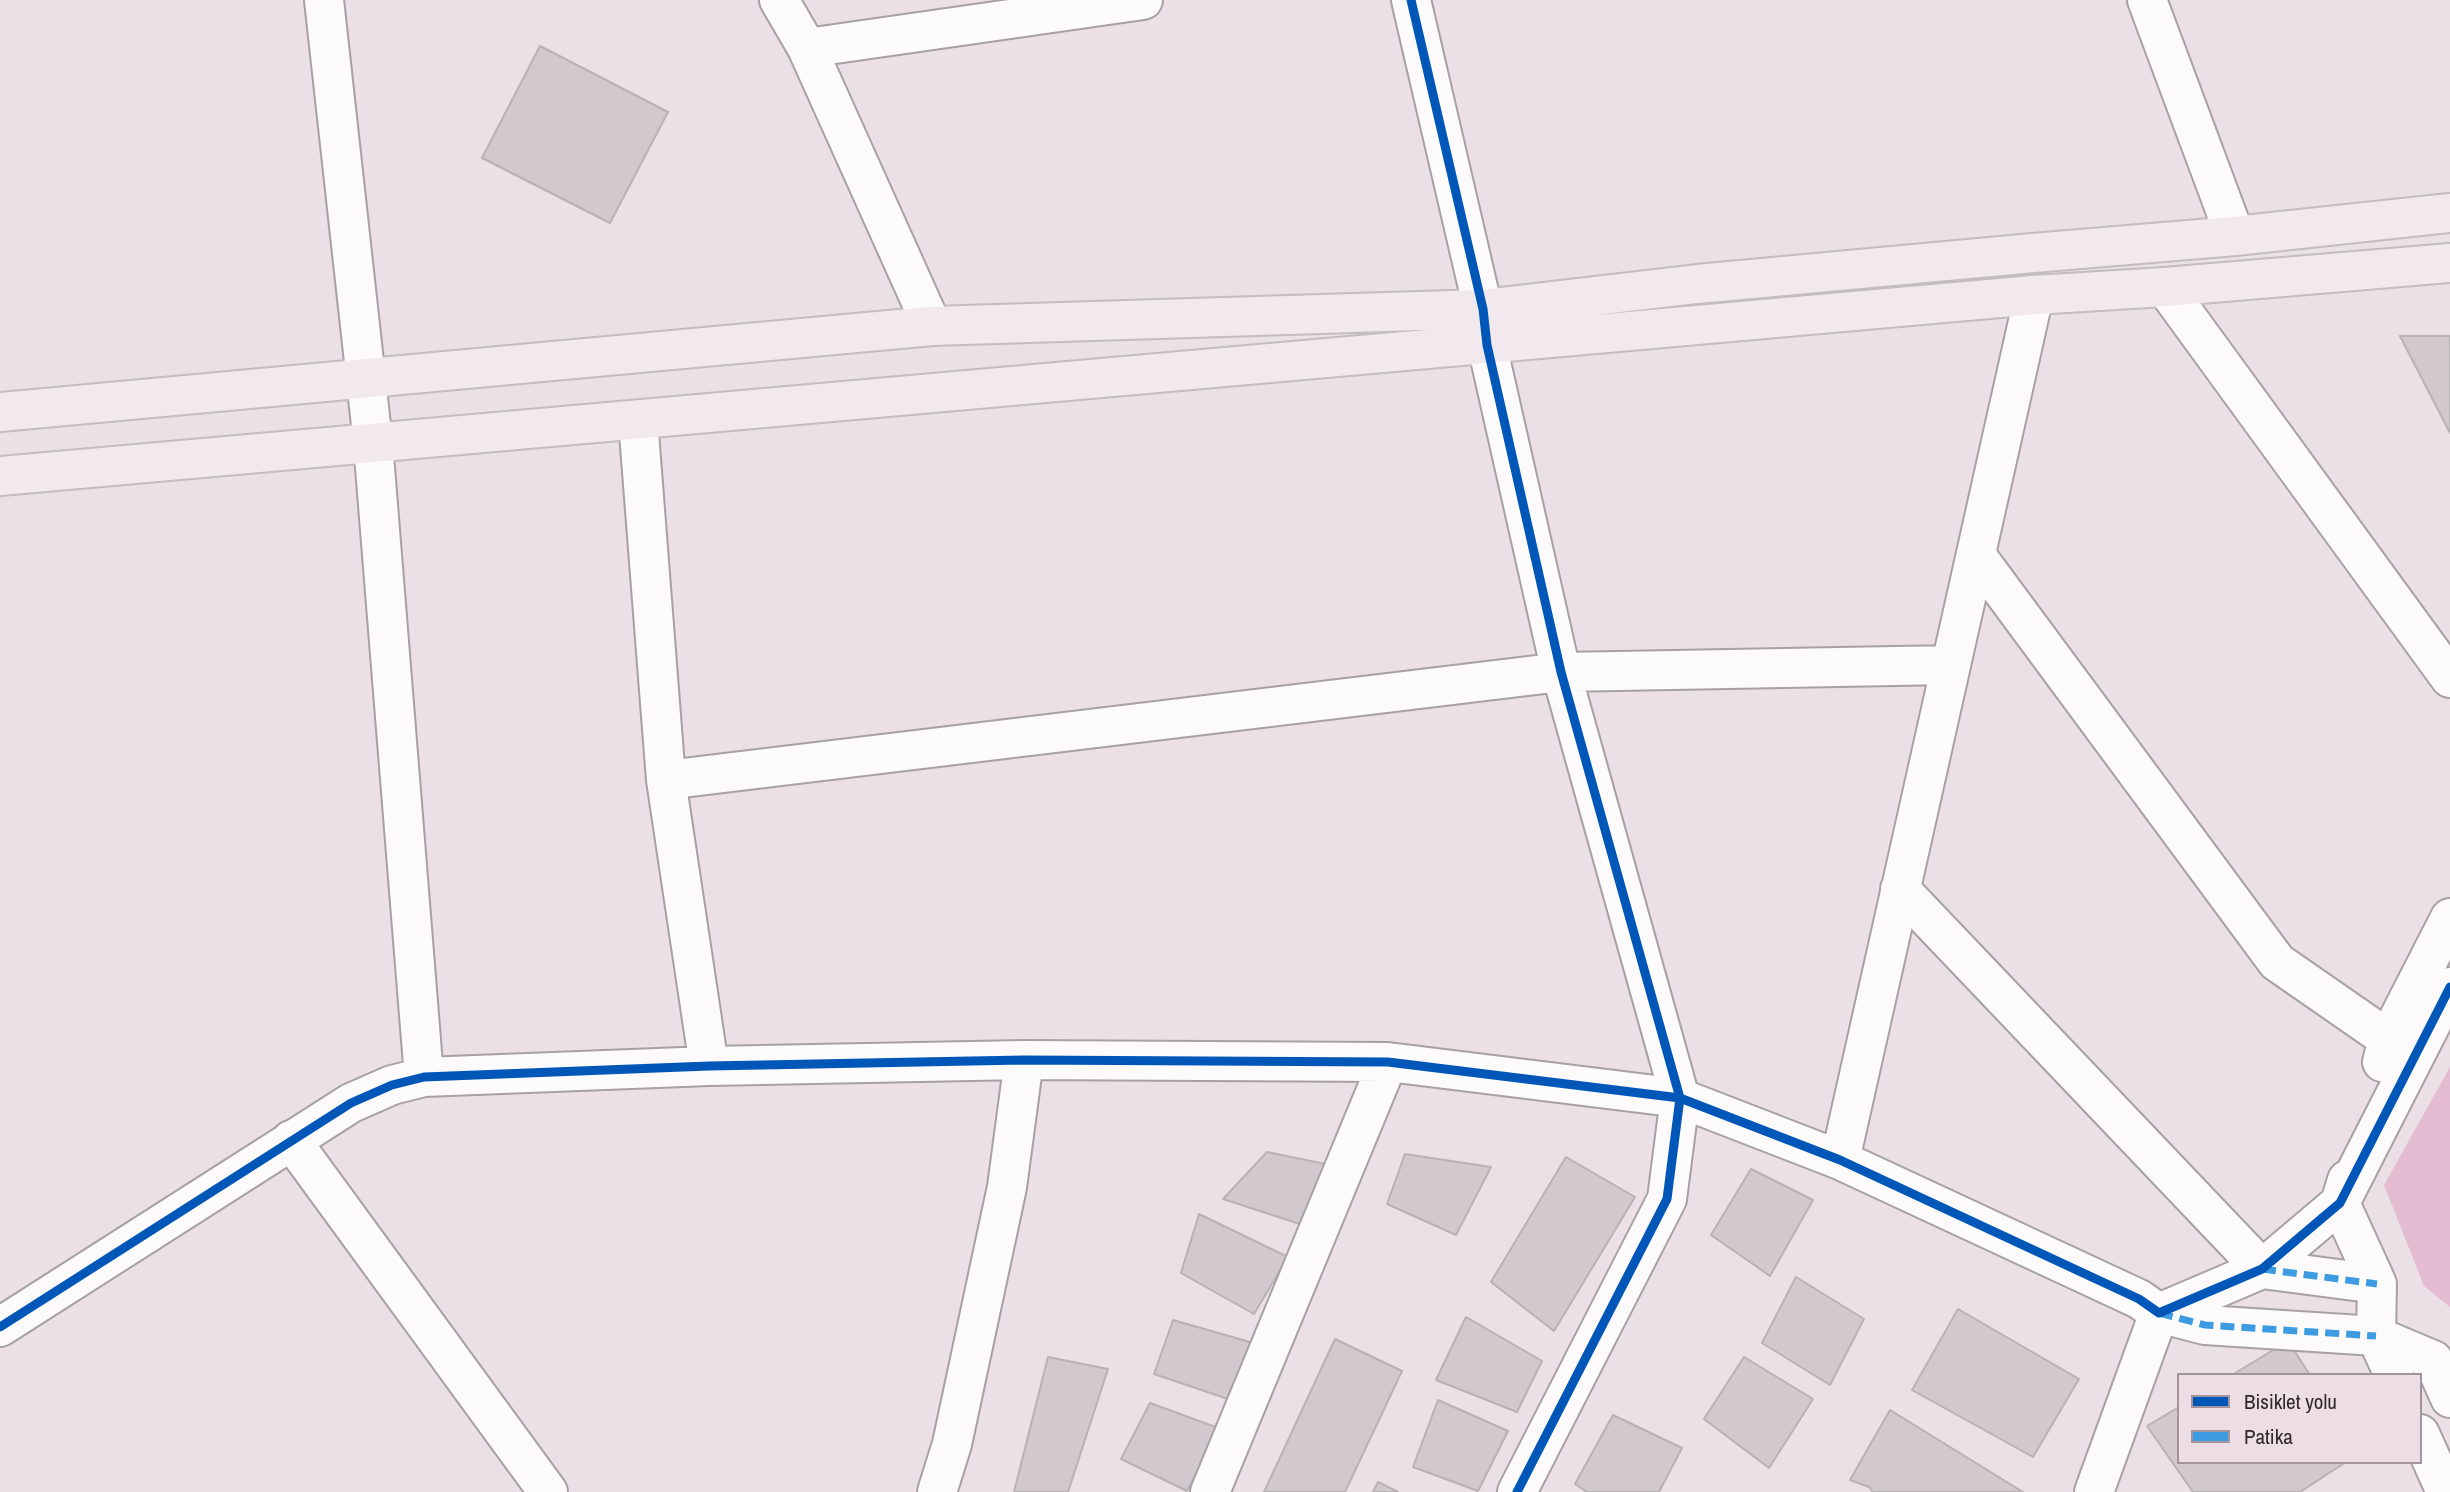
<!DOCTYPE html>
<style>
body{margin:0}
#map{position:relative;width:2450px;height:1492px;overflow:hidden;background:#eae0e5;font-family:"Archivo Narrow",sans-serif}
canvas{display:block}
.legend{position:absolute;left:2177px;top:1373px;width:245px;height:91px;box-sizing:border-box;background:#eddde5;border:2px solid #a1959b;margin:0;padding:9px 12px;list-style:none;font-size:21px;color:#2e282b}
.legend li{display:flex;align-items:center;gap:14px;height:35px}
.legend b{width:35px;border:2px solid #a1959b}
</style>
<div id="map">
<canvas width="2450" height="1492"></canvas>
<ul class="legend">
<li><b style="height:9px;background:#0057b8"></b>Bisiklet yolu</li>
<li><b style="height:9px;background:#3d9ce1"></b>Patika</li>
</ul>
</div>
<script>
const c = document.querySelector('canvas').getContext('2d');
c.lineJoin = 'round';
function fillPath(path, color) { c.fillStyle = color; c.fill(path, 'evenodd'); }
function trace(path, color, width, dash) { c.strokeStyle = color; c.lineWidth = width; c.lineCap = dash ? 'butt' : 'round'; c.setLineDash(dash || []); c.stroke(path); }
fillPath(new Path2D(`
 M2450,1067v240l-26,-21 -40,-101z`), '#e4bcd1');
const building = new Path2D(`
 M540,46l128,66 -58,111 -128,-65z
 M2400,336h50v97z
 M1267,1152l63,13 -27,60 -80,-26z
 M1405,1154l86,13 -35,68 -69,-31z
 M1566,1157l69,40 -81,134 -63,-49z
 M1751,1169l62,31 -43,76 -59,-41z
 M1199,1214l89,43 -34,57 -73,-41z
 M1796,1277l68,42 -34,66 -68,-42z
 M1958,1309l121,70 -46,78 -121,-67z
 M1466,1317l76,44 -25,51 -81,-32z
 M1173,1320l84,24 -26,56 -77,-26z
 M1335,1339l67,32 -57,121h-81z
 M2288,1341l22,34h-78z
 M1048,1357l60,12 -40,123h-54z
 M1744,1357l69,42 -44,69 -65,-49z
 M1438,1400l70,31 -30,60 -65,-24z
 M1150,1403l71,26 -34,62 -66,-32z
 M2179,1407v55h167l-46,30h-107l-46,-66z
 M1890,1410l133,82h-150l-4,-5 -19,-7z
 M1613,1415l69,33 -23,44h-72l-12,-8z
 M1378,1482l20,10h-25z`);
fillPath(building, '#d1c9cd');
trace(building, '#b8b1b5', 2);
const minor = new Path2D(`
 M324,0l49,443 51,634
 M779,0l28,48 125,278
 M1411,0l72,309 4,36 74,327 119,426 -13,101 -150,293
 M2147,0l88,236
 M807,48l336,-48
 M2165,287l285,391
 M638,420l28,360 43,286
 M1976,555l301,407 111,77
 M666,780l895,-108 390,-7
 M1900,889l362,380 115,15
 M2382,1062l6,-23 62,-121
 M291,1140l257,352
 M1840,1160l194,-865
 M2347,1180l-7,23 37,81 -1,52 18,39
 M0,1327l351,-224 41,-18 32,-8 285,-11 315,-6 364,2 292,36 160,62 299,139 20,14 103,-44 78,-66 110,-216
 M2420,1434l26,58
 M937,1492l15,-48 55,-257 17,-127
 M1210,1492l178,-430
 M2094,1492l65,-179 46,12 171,11 57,24 17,38`);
const major = new Path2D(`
 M0,412l932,-86 551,-17 214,-25 336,-31 202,-17 215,-23
 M0,476l2034,-181 131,-8 285,-24`);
trace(minor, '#a7a1a4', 42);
trace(major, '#c2bdbf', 42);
trace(minor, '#fcfafb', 38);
trace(major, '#f1e9ee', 38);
trace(new Path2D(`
 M2262,1269l115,15
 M2159,1313l46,12 171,11`), '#3d9ce1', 7, [14, 7]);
trace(new Path2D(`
 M1411,0l72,309 4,36 74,327 119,426 -13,101 -150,293
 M0,1327l351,-224 41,-18 32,-8 285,-11 315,-6 364,2 292,36 160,62 299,139 20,14 103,-44 78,-66 110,-216`), '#0057b8', 9);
</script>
